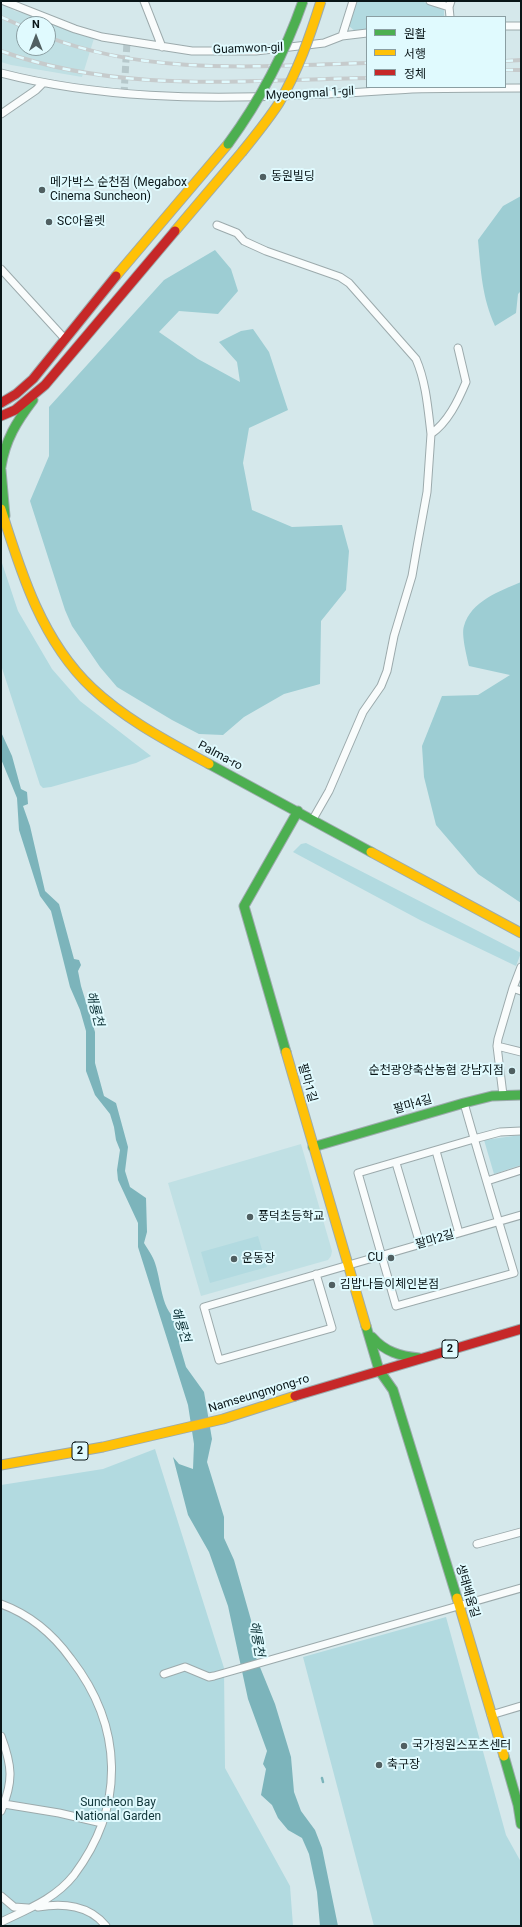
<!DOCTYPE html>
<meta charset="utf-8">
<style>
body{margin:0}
#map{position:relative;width:522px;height:1927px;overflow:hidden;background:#d5e8eb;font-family:Roboto,"Noto Sans KR",sans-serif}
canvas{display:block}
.frame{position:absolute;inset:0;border:2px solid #091517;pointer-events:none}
.legend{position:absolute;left:366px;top:16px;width:140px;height:72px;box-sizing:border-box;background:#e0fafe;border:1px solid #8a9ea2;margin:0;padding:5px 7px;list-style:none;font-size:12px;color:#091517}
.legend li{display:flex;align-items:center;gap:8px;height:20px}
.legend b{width:20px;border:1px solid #8a9ea2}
.north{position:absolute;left:16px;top:16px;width:40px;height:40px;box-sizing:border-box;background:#e0fafe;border:1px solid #8a9ea2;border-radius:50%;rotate:0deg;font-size:11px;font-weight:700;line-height:16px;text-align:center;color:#091517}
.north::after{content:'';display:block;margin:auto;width:14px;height:18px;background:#505f61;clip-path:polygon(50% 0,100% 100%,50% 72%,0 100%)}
</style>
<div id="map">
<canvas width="522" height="1927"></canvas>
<div class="frame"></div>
<ul class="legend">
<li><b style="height:5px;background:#4caf50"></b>원활</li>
<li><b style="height:5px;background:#ffc107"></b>서행</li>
<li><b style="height:5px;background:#c62828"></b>정체</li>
</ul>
<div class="north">N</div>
</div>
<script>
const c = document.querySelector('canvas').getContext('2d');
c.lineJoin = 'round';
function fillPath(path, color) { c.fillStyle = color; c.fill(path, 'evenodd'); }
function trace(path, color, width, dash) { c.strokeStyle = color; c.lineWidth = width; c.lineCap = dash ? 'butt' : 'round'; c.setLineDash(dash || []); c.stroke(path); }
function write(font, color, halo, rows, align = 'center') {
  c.font = font + ' Roboto,"Noto Sans KR",sans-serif'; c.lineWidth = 4; c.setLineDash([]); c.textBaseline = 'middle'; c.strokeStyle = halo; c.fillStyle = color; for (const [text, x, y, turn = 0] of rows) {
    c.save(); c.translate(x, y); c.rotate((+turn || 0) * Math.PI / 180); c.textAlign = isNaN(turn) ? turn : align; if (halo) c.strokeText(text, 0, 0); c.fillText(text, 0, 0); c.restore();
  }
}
fillPath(new Path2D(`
 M1,3l14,8 81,21 -14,45 -71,-12 -10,-3zM24,24h24v24h-24z
 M301,1144l31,107 -1,5 -3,4 -127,36 -33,-113z`), '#c0e0e4');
fillPath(new Path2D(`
 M357,1h63l24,7v9h-77v14l-11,1 -7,-6z
 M1,560l17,51 34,58 28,32 71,55 -15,7 -85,24 -8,1 -3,-3 -39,-120z
 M306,843l215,110 -5,13 -96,-46 -127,-68 8,-8z
 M521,1135v30l-27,9 -10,-34z
 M258,1236l9,31 -57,16 -9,-31z
 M155,1449l69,219 1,100 65,118 3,40h-292v-441l102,-16z
 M446,1617l60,218 15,27v64h-147l-71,-269z`), '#b2dae0');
fillPath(new Path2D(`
 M521,196v95l-3,3 -2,19 -21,13c-13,-29 -14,-54 -17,-86l25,-34z
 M215,250l16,19 7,22 -20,23 -39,-3 -20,21 39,27 42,23 -3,-20 -18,-20 22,-11 12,-2 16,23 19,58 -39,18 -6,35 9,47 40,17 50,-2 7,26 -3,39 -25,31 -1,63 -36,10 -40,23 -21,18 -24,-1 -27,-14 -55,-33 -17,-20 -28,-41 -7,-16 -35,-109 19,-45v-49l115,-127z
 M521,582v321l-43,-29 -42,-49 -12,-48 -2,-31 20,-50 36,-1 32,-20 -41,-9c-2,-9 -8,-32 -5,-40 7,-25 36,-35 57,-44z`), '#9dcdd3');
fillPath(new Path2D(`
 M1,732l11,24 9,33 6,3 1,12 -5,2 7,20 15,65 14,13 15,55 5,1 2,5 -3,6 3,15 14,46v31l9,33 12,7 12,44 -3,24 5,16 16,11 1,34 -3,11c4,7 9,13 11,20 8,24 5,53 32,63l-8,17 7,24 18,25 8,47 -5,23 17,55v21l10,22 17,60 2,30 22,54 16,53 3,35 7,19 14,19 7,18 16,78h-18l-3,-34 -8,-38 -7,-16 -14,-8 -10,-12 -6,-13 -11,-10 5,-26 -3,-5 4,-13 -19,-52 -20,-93 -19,-54 -21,-37 -15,-58 6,7 14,5 1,-25 -6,-39 -50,-158v-24l-20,-43 -1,-10 3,-20 -4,-10 -2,-13 -4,-13 -15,-19 -9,-24v-40l-6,-21 -10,-23 -19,-76 -11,-15 -21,-66 -2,-32 -16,-39z`), '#7cb4bb');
trace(new Path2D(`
 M322,1778l1,4`), '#7cb4bb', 2.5);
trace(new Path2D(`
 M124,94l3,-52`), '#b6c8cb', 7, [7, 3.5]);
const street = new Path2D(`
 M4,1l71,28 27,8 90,14h64l68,-8 18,-7 25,-3
 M144,1l18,46
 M430,1l19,6 2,-6
 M449,7l1,10
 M505,26h16
 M342,36l11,-35
 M1,73c97,25 200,27 300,22 37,-1 74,-4 111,-6 37,-1 73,-1 109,-1
 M1,114l35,-24 7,-7
 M217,225l20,8 7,8 22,10 74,26 9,6 67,76c10,23 12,50 15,75
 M1,269l64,70
 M313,819l16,-28 34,-79 18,-26 6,-15 7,-35 18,-60 5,-29 10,-55 4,-58c17,-12 27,-33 35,-52l-8,-34
 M513,988l8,-21
 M497,1046l24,6
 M503,1095l-6,-49 1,-7 15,-51 8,3
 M464,1103c16,57 33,113 50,170l-118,33 -38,-133 116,-34 26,-7 21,-1
 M436,1151l23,82
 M396,1163l24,81
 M487,1181l34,-11
 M316,1274l16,54 -113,32 -15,-53 317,-92
 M477,1544l44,-12
 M1,1604c30,11 52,30 70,55 52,67 55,147 3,216 -19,24 -46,34 -73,47
 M164,1674l21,-7 24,10 5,-1 307,-88
 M491,1715l30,-9
 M1,1736c11,29 13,45 0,75
 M4,1804l55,9 43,10
 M1,1896l13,11 14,1
 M38,1907c26,-4 51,-2 68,19`);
const fast = new Path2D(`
 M1,467c4,-27 16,-46 32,-67
 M1,470l4,46
 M209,764l162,88
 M286,1052l-42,-146 54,-95
 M313,1147l151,-44 28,-7 29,-1
 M366,1326l13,44 14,20 64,208
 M372,1337c13,15 28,19 47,21
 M504,1756l14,49 3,19`);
const slow = new Path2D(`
 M175,231l67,-79
 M116,276l112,-132
 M1,509c20,64 41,132 91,179 34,32 77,54 117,76
 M371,852l150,81
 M286,1052l80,274
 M1,1465l102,-18 120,-28 72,-23
 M457,1598l47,158`);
const jam = new Path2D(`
 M1,403l15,-9 17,-15 83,-103
 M1,416l14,-6 30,-25 130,-154
 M295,1396l226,-67`);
trace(street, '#9caaac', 9);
trace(fast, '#9caaac', 11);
trace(slow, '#9caaac', 11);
trace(jam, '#9caaac', 11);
trace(street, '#f9fcfc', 7);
trace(fast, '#4caf50', 9);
trace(slow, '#ffc107', 9);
trace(jam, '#c62828', 9);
const rail = new Path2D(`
 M1,17l23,10
 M48,37c102,39 212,29 319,26
 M1,51c119,43 242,29 366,27
 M505,61l16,-1
 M505,70h16`);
trace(rail, '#c6cbcc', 4);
trace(rail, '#e0fafe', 2.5, [8]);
const fastBridge = new Path2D(`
 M228,144c33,-45 57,-91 75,-143`);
const slowBridge = new Path2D(`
 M242,152c13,-16 26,-32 37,-49 19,-32 31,-67 42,-102`);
trace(fastBridge, '#9caaac', 11, []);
trace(slowBridge, '#9caaac', 11, []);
trace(fastBridge, '#4caf50', 9);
trace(slowBridge, '#ffc107', 9);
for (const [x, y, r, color] of [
 [263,177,4,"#505f61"],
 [42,190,4,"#505f61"],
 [49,222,4,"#505f61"],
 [512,1071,4,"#505f61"],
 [250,1217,4,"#505f61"],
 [391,1258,4,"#505f61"],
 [234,1259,4,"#505f61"],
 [332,1285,4,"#505f61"],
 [404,1746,4,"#505f61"],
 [379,1765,4,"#505f61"]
]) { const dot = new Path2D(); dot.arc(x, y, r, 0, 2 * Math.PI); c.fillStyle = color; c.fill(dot); trace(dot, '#e0fafe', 1.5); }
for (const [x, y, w] of [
 [450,1349,16],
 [80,1451,16]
]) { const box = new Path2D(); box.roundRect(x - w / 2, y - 9, w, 18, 3); c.fillStyle = '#e0fafe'; c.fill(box); trace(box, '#091517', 1); }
write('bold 11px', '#091517', null, [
 ["2",450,1349],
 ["2",80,1451]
]);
write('12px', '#091517', '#e0fafe', [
 ["Guamwon-gil",248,49,-2],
 ["Myeongmal 1-gil",310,94,-3],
 ["Palma-ro",220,756,28],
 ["팔마1길",307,1083,74],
 ["팔마4길",413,1105,-16],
 ["팔마2길",435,1240,-16],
 ["Namseungnyong-ro",259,1394,-17],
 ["생태배움길",467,1591,73]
]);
write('12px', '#091517', '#e0fafe', [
 ["동원빌딩",271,177],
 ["메가박스 순천점 (Megabox",50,183],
 ["Cinema Suncheon)",50,197],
 ["SC아울렛",57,222],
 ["순천광양축산농협 강남지점",504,1071,"right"],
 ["풍덕초등학교",258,1217],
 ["CU",383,1258,"right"],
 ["운동장",242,1259],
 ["김밥나들이체인본점",340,1285],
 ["국가정원스포츠센터",412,1746],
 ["축구장",387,1765]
], 'left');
write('12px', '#0f3438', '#e0fafe', [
 ["Suncheon Bay",118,1803],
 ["National Garden",118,1817]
]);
write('italic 13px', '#0e3337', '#e0fafe', [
 ["해룡천",94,1009,75],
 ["해룡천",180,1325,71],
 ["해룡천",256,1639,80]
]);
</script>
